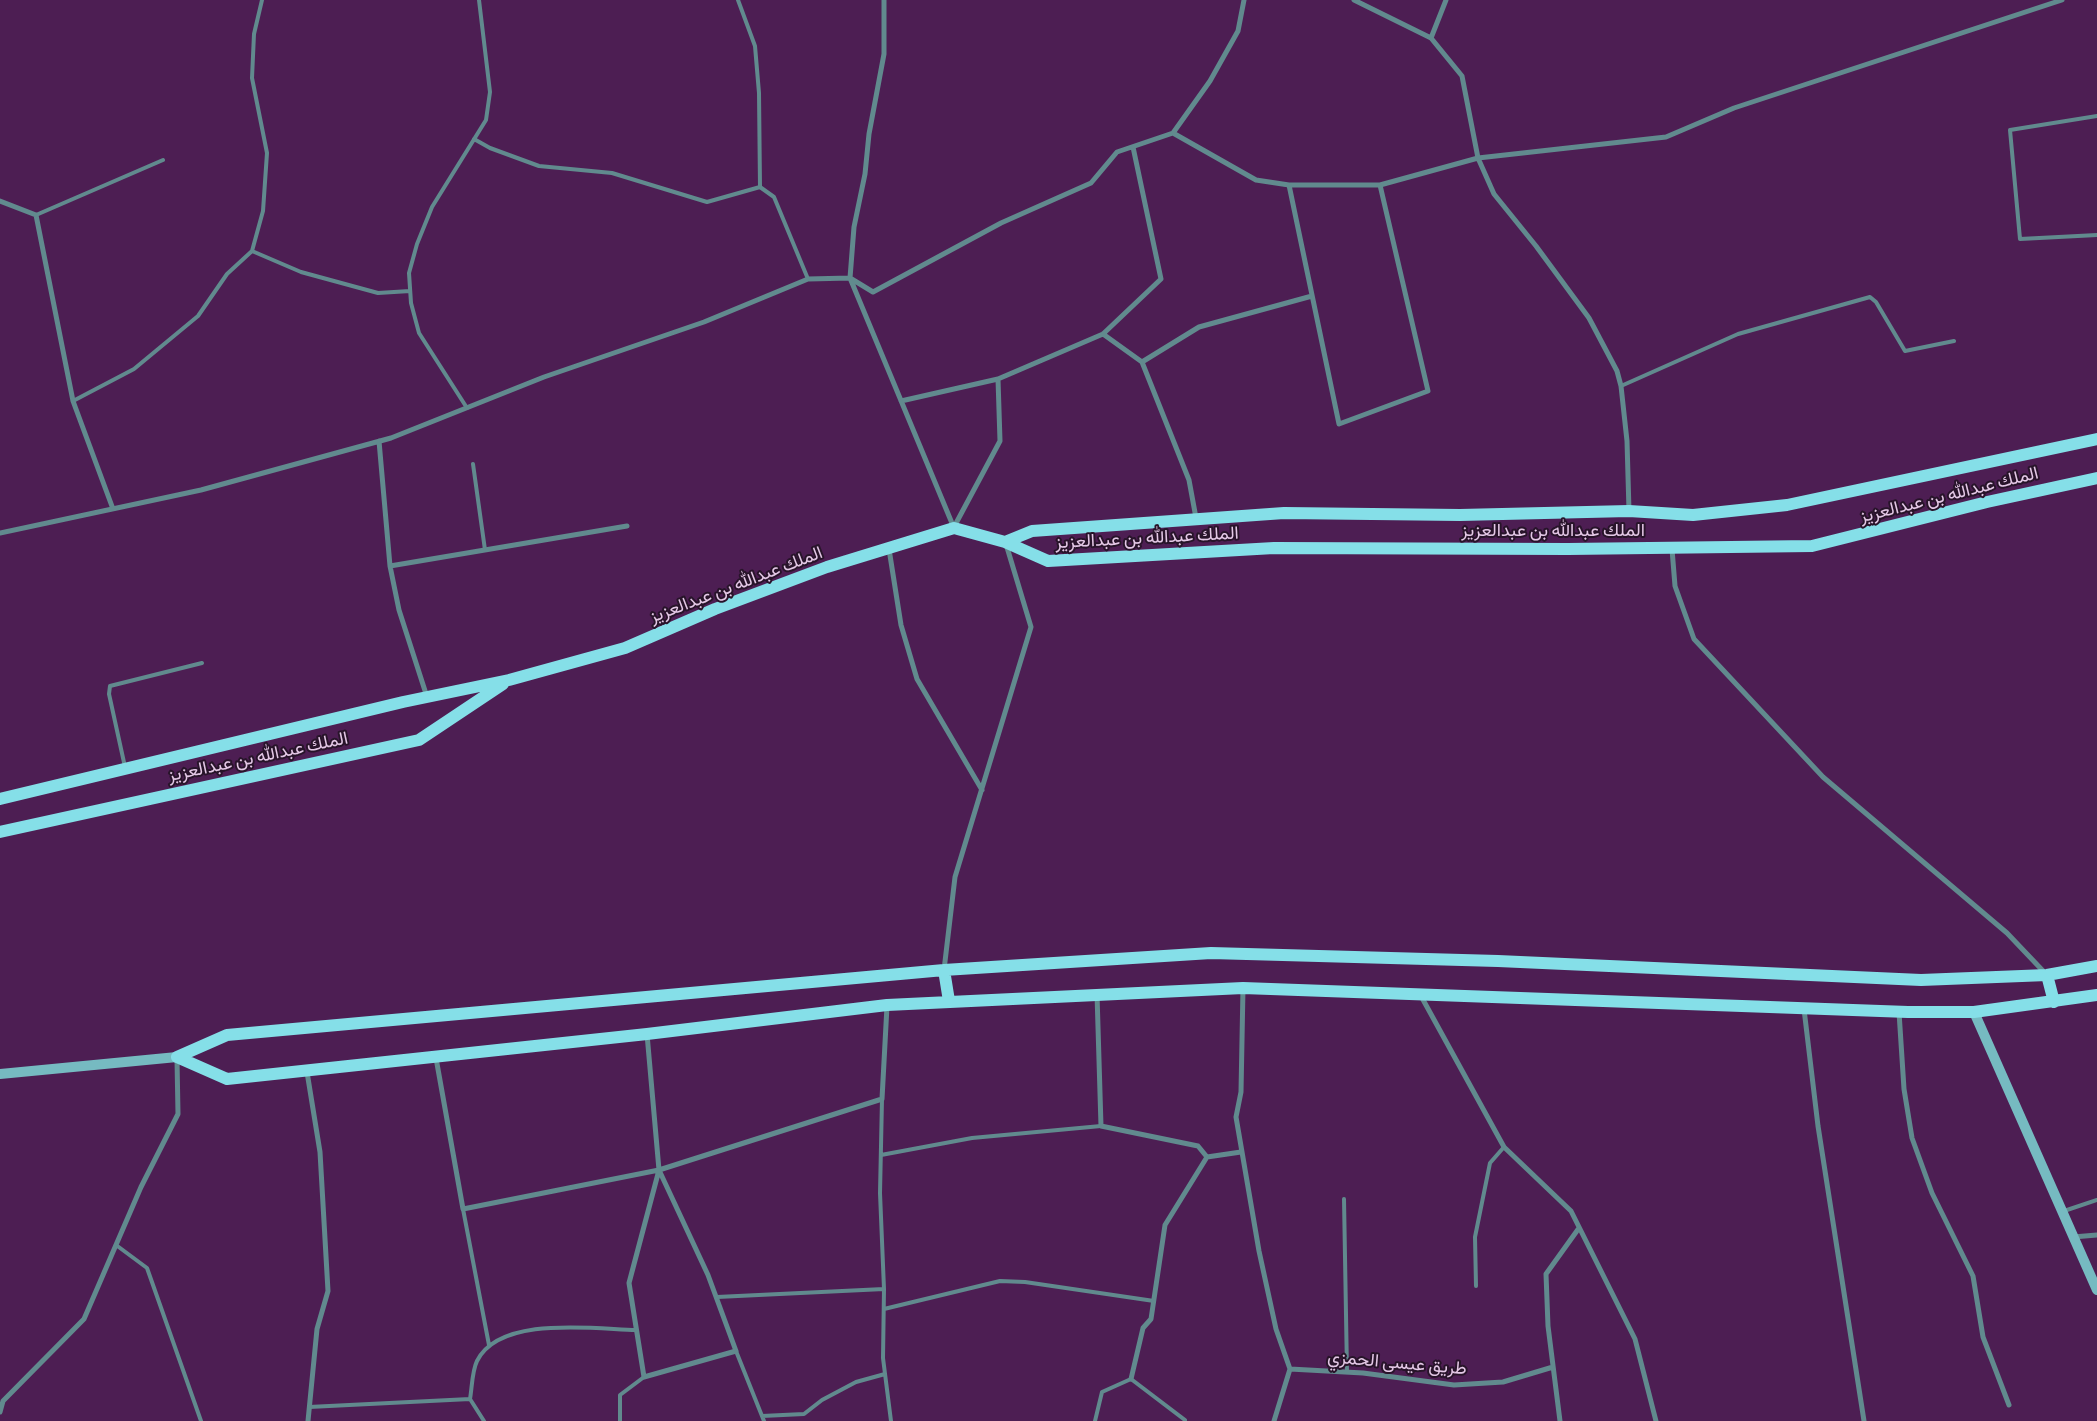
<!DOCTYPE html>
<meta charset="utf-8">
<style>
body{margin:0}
canvas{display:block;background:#4d1e53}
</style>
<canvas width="2097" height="1421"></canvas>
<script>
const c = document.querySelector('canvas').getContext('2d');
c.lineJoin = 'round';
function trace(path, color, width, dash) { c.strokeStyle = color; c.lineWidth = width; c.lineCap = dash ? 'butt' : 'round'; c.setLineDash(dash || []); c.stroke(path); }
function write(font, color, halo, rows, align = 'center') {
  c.font = font + ' Literata,Vazirmatn,serif'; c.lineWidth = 4; c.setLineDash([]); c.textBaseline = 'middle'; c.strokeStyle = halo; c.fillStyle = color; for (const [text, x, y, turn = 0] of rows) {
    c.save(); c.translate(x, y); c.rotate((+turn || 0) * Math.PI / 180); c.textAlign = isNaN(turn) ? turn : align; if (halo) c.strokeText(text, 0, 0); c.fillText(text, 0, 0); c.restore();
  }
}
trace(new Path2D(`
 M738,0l17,46 4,47 1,94 14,10 34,82
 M2097,116l-87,14 10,109 77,-4
 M474,139l16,9 49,18 73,7 95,29 53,-15
 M36,215l127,-55
 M252,251l49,21 77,21 32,-2
 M1621,386l117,-52 132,-37 6,5 29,49 49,-10
 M73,401l61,-32 64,-53 29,-42 25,-23 11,-40 4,-58 -15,-75 2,-44 8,-34
 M467,408l-48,-75 -8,-30 -2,-30 8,-29 15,-37 54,-87 4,-28 -11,-92
 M473,464l12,86
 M125,767l-16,-73 1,-8 92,-23
 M882,1099l-2,94 4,96 -1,69 8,63
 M881,1155l91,-17 129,-12
 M1344,1199l3,173
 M463,1209l26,136
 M2064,1211l33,-11
 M116,1245l31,23 54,153
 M1476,1286l-1,-49 15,-74 14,-16
 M717,1297l167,-8
 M884,1309l116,-28 25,1 129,19
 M736,1351l28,70
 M470,1399l14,22
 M309,1407l161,-8c2,-11 2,-28 7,-38 23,-46 117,-32 159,-31
 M762,1416l42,-2 18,-14 34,-18 29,-8
 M620,1421v-26l24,-18
 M1095,1421l7,-29 29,-13 54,41`), '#618a8e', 4);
trace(new Path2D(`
 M884,0v54l-15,80 -4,40 -11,53 -4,51 104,250
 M1244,0l-6,31 -28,50 -37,52 83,47 33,5h91l98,-27 188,-21 68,-29 328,-108
 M1354,0l77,38 31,38 16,82 16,36 42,52 53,72 28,53 4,15 6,55 2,70
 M1431,38l15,-38
 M1289,185l50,239 89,-33 -48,-206
 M0,201l36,14 37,186 40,108
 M1103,334l39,28
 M901,401l97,-22
 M379,441l11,125 9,44 28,87
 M1196,518l-7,-38 -47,-118 57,-35 113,-31
 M954,527l46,-86 -2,-62 105,-45 58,-55 -28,-132
 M0,533l201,-43 190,-52 153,-61 160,-55 104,-43 42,-1 23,14 128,-69 90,-40 26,-31 56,-19
 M889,549l12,76 16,54 65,111
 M1672,549l3,37 19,53 129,138 184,156 38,40
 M390,566l237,-40
 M944,970l11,-93 76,-250 -25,-83
 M1243,988l-2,104 -5,25 23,134 17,78 14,40
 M1097,994l4,132 97,20 9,11
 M1421,996l83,151 67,64 64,128 21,82
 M1804,1009l14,117 46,295
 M1899,1012l5,77 8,49 20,55 41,83 10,61 26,68
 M647,1034l12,136 -30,113 15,94 92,-26 -28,-76 -49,-105 223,-71 5,-93
 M436,1058l27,151 196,-39
 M307,1072l13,80 8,139 -11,38 -9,92
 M2073,1237l24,-2
 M1131,1379l12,-51 8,-9 14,-94 42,-68 34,-5
 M0,1412l3,-11 81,-82 57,-132 37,-73 -1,-55
 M1274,1421l16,-52 73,4 91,12 49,-3 50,-15
 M1560,1421l-12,-95 -2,-52 33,-46`), '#618a8e', 5);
trace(new Path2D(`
 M1974,1012l123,278
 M0,1074l177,-17`), '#76bac1', 10);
trace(new Path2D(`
 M1005,542l27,-11 252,-18 176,2 169,-4 64,4 94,-10 310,-66
 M0,799l403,-97 106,-22 116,-32 90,-39 112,-42 127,-39 51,14 43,19 226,-13 294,1 244,-3 175,-44 110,-24
 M0,832l419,-92 84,-56
 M944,970l5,31
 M2047,975l7,27
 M177,1057l50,22 420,-45 240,-29 356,-17 665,24h66l123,-17
 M177,1057l50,-22 717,-65 267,-17 287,8 423,19 126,-5 50,-9`), '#85dfe8', 12);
write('18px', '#e4c8e6', '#28142a', [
 ["الملك عبدالله بن عبدالعزيز",1949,495,-14],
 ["الملك عبدالله بن عبدالعزيز",1553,531],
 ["الملك عبدالله بن عبدالعزيز",1147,538,-3],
 ["الملك عبدالله بن عبدالعزيز",736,585,-21],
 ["الملك عبدالله بن عبدالعزيز",258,757,-12],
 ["طريق عيسى الحمزي",1397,1363,5]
]);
</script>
